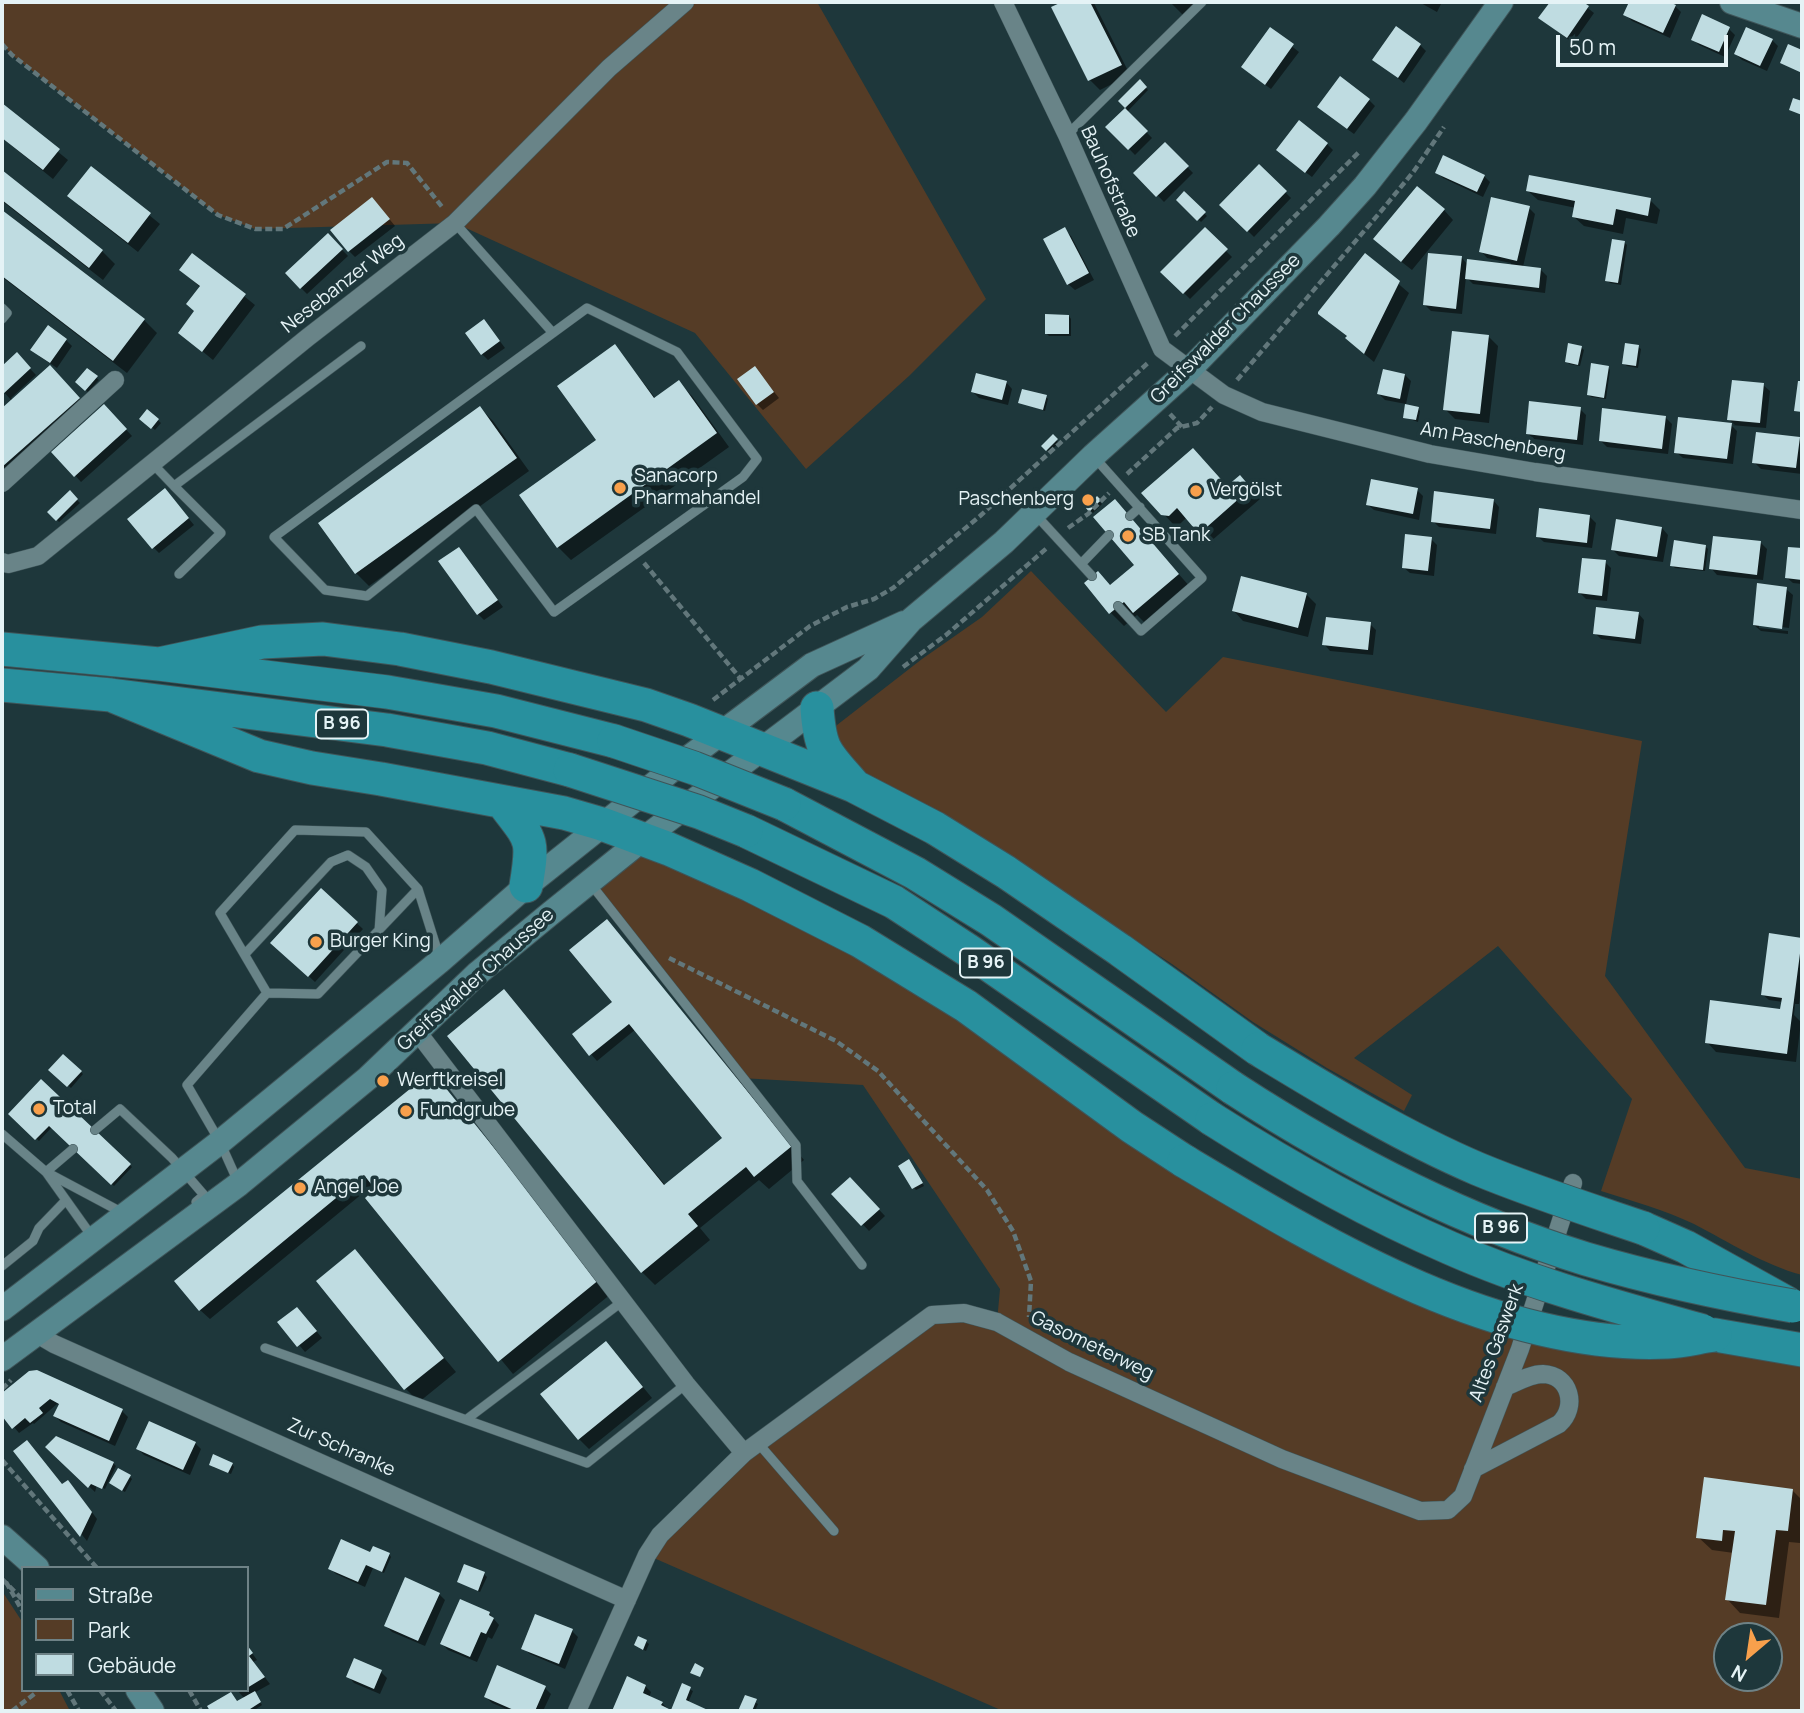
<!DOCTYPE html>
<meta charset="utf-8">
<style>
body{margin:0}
#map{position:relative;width:1804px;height:1713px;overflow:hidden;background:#1e373b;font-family:Manrope,sans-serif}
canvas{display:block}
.frame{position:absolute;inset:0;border:4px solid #e5f3f6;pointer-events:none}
.legend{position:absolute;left:21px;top:1566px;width:228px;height:126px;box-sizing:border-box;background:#1e373b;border:2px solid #6e8286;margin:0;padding:9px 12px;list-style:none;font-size:21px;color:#e5f3f6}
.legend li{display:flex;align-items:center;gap:14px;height:35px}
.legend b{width:35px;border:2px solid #6e8286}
.north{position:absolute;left:1713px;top:1622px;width:70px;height:70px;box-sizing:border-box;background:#1e373b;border:2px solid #6e8286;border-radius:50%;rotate:209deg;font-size:19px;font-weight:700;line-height:28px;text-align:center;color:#e5f3f6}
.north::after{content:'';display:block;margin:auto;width:24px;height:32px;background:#f8a04c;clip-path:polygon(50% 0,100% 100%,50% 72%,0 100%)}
.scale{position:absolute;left:1556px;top:35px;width:172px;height:32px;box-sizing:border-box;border:4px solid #e5f3f6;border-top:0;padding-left:9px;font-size:21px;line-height:24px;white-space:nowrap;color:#e5f3f6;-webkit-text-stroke:5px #1e373b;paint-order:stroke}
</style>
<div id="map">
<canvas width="1804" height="1713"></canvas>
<div class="frame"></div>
<ul class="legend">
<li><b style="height:9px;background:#56888f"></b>Straße</li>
<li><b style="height:19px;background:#553c26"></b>Park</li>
<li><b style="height:19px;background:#bfdce1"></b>Gebäude</li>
</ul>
<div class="north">N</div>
<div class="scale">50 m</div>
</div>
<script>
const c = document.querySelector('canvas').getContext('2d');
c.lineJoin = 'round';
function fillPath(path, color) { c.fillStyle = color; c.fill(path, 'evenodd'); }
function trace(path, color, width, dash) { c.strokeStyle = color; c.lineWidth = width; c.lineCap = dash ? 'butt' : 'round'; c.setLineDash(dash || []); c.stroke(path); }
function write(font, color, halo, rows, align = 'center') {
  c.font = font + ' Manrope,sans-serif'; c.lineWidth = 7; c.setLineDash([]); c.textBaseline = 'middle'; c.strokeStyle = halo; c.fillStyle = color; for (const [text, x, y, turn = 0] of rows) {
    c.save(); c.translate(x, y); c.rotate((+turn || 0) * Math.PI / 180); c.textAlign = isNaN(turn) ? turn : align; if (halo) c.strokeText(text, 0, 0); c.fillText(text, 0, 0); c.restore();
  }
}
fillPath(new Path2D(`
 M2,2h815l169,297 -77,77 -103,93 -111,-136 -240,-110 -200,6 -37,-14 -206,-160 -10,-11z
 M1031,571l135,141 57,-55 419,84 -37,235 140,192 57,11v96c-38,-10 -73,-33 -108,-51 -30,-14 -61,-23 -93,-33l31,-92 -134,-153 -144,112 58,37 -8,16 -77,-43 -74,-46 -81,-58 -208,-134 -98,-54 -34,-42 5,-9 85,-66 60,-42z
 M643,839l107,46 382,242 367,190 303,33v361h-799l-356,-156 40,-48 245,-192 65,7 3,-33 -137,-204 -122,-7 -152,-196zM1727,1636h42v42h-42z
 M2,1591l21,32v67h36l11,21h-68z`), '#553c26');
fillPath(new Path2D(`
 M1066,2l28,1 36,72 -30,15 -10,-10 -36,-72z
 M1170,2h28l-15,13z
 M1419,2h23l-5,10z
 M1552,2h28l14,11 -21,30 -33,-25z
 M1631,2h34l10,4 6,6 -11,26 -38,-17 -7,-7z
 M1270,29l29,23 -28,37 -22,-16z
 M1729,29l6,6 -10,22 -26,-12 -6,-6z
 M1772,40l6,6 -11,25 -25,-11 -6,-6z
 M1420,45l6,6 -22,32 -29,-23z
 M1140,82l8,8 -21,22 25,26 -17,17 -27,-28 19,-19 -7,-7z
 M1369,100l6,6 -21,28 -29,-21z
 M2,106l66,54 -15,19 -51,-41z
 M1165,144l28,29 -29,29 -28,-29z
 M1327,144l6,6 -21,27 -28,-21z
 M1259,166l32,32 -37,39 -32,-32z
 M92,168l68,56 -22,28 -59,-46z
 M1437,172l47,4 6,6 -7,15 -40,-19z
 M2,173l100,78 13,13 -12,16 -101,-79z
 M1528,191l122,9 10,10 -3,14 -31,-6 -3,16 -39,-8 -10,-9 2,-9 -38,-8z
 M1184,194l23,22 -6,6 -22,-22z
 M378,205l17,21 -40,31 -6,-6z
 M1529,208l6,6 -12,53 17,2 7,7 -2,17 -72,-9 -7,-7 -4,37 -31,-3 -6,-6 36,-48 7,8 42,1 1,-3 -24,-5 -6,-7z
 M1444,210l9,10 -41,50 -27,-21z
 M2,212l142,108 13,13 -30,40 -125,-96z
 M1065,230l6,6 23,44 -19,10 -7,-6z
 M1205,230l27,27 -42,42 -27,-27z
 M328,235l20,21 -41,38 -20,-20z
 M1624,242l3,3 -6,40 -11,-2 -3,-3z
 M193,255l62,50 -42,55 -33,-27 16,-21 5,-24 -20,-18z
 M1366,256l43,37 -35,69 -17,-14 -8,-11 -29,-24z
 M1069,316l2,3v17h-22l-2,-2z
 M490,328l15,20 -17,12 -6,-6z
 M1488,336l10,10 -9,77 -34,-4 -10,-10z
 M66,340l6,6 -15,22 -18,-12z
 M615,346l41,53 23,-16 13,13 37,51 -158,113 -13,-13 -37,-51 77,-56z
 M1581,347l3,3 -4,16 -11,-2 -2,-3z
 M1638,347l3,2 -3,19 -11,-2 -3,-2z
 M17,355l19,20 -25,23 2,2 47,-23 28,31 -86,77v-75l10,-9 -10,-11v-22z
 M1608,367l2,3 -4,29 -15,-2 -2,-2z
 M755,368l24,30 -16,12 -6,-6z
 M87,371l12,9 -11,12 -11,-10z
 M1405,375l6,6 -5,23 -21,-4 -6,-6z
 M1006,382l6,7 -4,16 -29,-7 -6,-6z
 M1763,385l7,6 -4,37 -35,-3 6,6 -4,33 -50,-6 -7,-6 4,-33 55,6 -6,-6z
 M1046,397l2,2 -3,12 -25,-9z
 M104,406l28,30 -51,46 -27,-30z
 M480,408l13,13 36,50 -160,115 -13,-13z
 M1418,408l2,3 -2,11 -14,-5z
 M1580,409l6,6 -3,30 -49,-6 -7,-6z
 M148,411l13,12 -6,7 -13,-11z
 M1665,417l7,7 -4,30 -61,-7 -7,-7z
 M1053,437l6,6 -10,9 -6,-6z
 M1799,439l3,3v32l-41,-5 -7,-7z
 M1249,487l11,12 -50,43 -23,-25 -8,8 -6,-1 -29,-31z
 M1417,490l6,6 -4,24 -45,-10 -7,-6z
 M70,493l10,10 -21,19 -9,-10z
 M171,497l23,28 -35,28 -6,-6z
 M1097,499l5,5 -9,9 -5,-5z
 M1493,500l6,7 -3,27 -57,-7 -6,-6z
 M1589,516l7,7 -4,25 -48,-6 -7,-6z
 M1662,528l6,7 -5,27 -44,-6 -6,-6z
 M1431,539l6,6 -3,31 -24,-3 -7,-6z
 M1761,543l6,6 -4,31 -46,-5 -6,-7z
 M1705,546l3,3 -3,22 -30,-3 -3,-3z
 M1790,548l12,2v34l-9,-1 -7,-6z
 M459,549l44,58 -19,13 -6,-6z
 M1605,562l6,6 -4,33 -21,-2 -6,-6z
 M1169,563l22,25 -44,37 -10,-10 -13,11 -13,-13v-26z
 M1786,589l7,6 -4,33 -30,-4v4l29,3v3l-27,-3 -7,-6z
 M1306,594l10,10 -8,33 -65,-16 -9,-10z
 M1638,613l6,7 -3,24 -40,-5 -6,-6z
 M1370,624l6,6 -3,25 -43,-4 -6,-7z
 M321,890l42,39 -48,53 -42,-39z
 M1801,940l1,43 -3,21h-4l-1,11 7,7 -5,40 -80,-10 -9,-10 79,-30 -3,-10 -14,-2 -7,-6z
 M662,987l142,173 -35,29 -10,-9 -59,48 10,12 -55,45 -13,-13 -138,-281 162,195 59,-48 -89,-109 -39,32 -23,-26z
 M63,1056l20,18 -12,14 -20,-18z
 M431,1074l181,219 -99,81 -146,-176 11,-9 -4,-5 -164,135 -10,-9z
 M41,1081l91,86 -18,19 -62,-59 -13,14 -29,-27z
 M911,1164l13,22 -8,4 -2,-2z
 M850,1179l35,37 -16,15 -35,-37z
 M355,1251l101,121 -37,30 -13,-13z
 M303,1315l19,23 -17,14 -25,-30z
 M615,1353l37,45 -63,51 -10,-10z
 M29,1373l93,38 6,6 -13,29 -54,-24 -6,-6 5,-11 -3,-1 -23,20 -1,-1 -14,10 -17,-20v-18z
 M195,1443l6,6 -11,26 -46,-20 -6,-6z
 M47,1447l66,16 3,3 -11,23 -8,-4 -2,7z
 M15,1452l47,34 12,2 23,31 -10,22z
 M232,1464l2,3 -3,7 -18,-7z
 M130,1477l2,2 -7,13 -11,-6z
 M1792,1490l10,10v30l-2,13 -11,-1 -10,76 -39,-5 -13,-14 7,-46 -22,-3 -14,-13z
 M372,1554h17l2,3 -7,16 -11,-5 -8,19 -29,-13 -6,-6z
 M484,1574l3,3 -7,15 -21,-10z
 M439,1594l6,6 -20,46 -33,-14 -6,-6z
 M489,1613l10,12 -7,14 -4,-2 -11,25 -29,-12 -6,-6z
 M572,1631l6,6 -13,32 -35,-15 -7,-6z
 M646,1642l3,2 -3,7 -7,-3z
 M247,1646l10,14 -4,2 17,22 -16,9 8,12 -9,6h-41l-3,-4 21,-13 8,9 7,-4 -8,-9h10z
 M381,1672l6,6 -7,16 -26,-11 -6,-7z
 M645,1686l6,6 -2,6 13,5 8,8h-56z
 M683,1686l10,5 -5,12 18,8h-34z
 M545,1688l6,6 -8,17h-32l-19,-8 -6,-6z
 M746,1697l12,7 -3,7h-15z`), '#0007');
fillPath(new Path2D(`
 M1062,2h28l32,63 -34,16 -37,-74z
 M1550,2h33l6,4 -22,32 -29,-20z
 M1629,2h40l7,3 -13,28 -40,-18z
 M1702,14l28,13 -11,25 -28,-12z
 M1396,26l25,18 -23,34 -26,-18z
 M1270,27l24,17 -29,41 -24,-18z
 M1746,27l27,12 -13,27 -26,-12z
 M1788,44l14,6v23l-22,-10z
 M1340,76l30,23 -23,30 -30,-22z
 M1140,79l7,8 -22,21 23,23 -20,19 -23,-23 20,-19 -7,-7z
 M1793,98l9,3v14l-13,-5z
 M2,103l58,46 -17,21 -41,-32z
 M1299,120l29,23 -23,30 -29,-23z
 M1165,142l24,24 -33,31 -23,-24z
 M1443,155l42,20 -8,17 -42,-19z
 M1259,164l28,27 -40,41 -28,-27z
 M91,166l60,47 -23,30 -61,-47z
 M2,170l101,80 -14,18 -87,-68z
 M1529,175l122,23 -3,18 -32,-7 -3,16 -41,-8 3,-16 -49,-10z
 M1417,186l28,23 -44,53 -28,-23z
 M1184,191l22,21 -9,9 -21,-21z
 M372,197l18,22 -42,33 -18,-22z
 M1491,197l39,9 -13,55 -38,-9z
 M2,210l143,109 -32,42 -111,-85z
 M1065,227l24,46 -22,12 -24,-46z
 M1205,227l23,22 -45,45 -23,-22z
 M328,233l15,16 -43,40 -15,-16z
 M1612,239l13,2 -7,42 -13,-2z
 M192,253l54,41 -44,58 -24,-19 16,-22 -8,-7 14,-18 -21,-16z
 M1365,253l35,28 -36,73 -19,-16 2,-2 -29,-22v-2z
 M1428,253l34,3 -6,53 -33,-4z
 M1467,259l74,9 -2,20 -74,-9z
 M1045,314l24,1v19h-24z
 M484,319l16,22 -19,14 -16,-22z
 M48,325l19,14 -17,24 -20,-13z
 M1452,331l37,4 -9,79 -37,-4z
 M1568,343l14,3 -4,19 -13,-3z
 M1625,343l14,2 -3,21 -14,-2z
 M615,344l39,54 25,-18 38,53 -160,115 -38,-53 77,-55 -39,-54z
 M17,352l14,16 -29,27v-29z
 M1591,363l18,3 -5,32 -17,-3z
 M50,365l30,33 -78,69v-59z
 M755,366l19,26 -18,13 -19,-26z
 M87,368l11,8 -13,15 -10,-9z
 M1383,369l22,5 -5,25 -23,-5z
 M976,373l31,8 -5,19 -31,-8z
 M1732,380l32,3 -4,40 -33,-3z
 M1798,381h4v31l-8,-1z
 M1022,389l25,6 -4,15 -25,-7z
 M1529,401l52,6 -4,33 -51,-6z
 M104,404l23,25 -53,48 -23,-25z
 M1405,404l14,3 -3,13 -13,-2z
 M480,406l37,52 -162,116 -37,-51z
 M1602,408l64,8 -4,33 -63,-8z
 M147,409l12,10 -8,10 -12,-10z
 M1678,417l54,6 -5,36 -53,-6z
 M1756,432l44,5 -4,31 -44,-5z
 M1053,434l5,5 -12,12 -5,-5z
 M1193,448l34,38 13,-11 11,13 -52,46 -22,-26 -8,8 -8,-1 -20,-22z
 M1371,479l47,9 -5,26 -47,-9z
 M165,488l24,30 -37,31 -25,-30z
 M70,490l8,9 -22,22 -9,-9z
 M1434,491l60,8 -4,30 -59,-7z
 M1097,496l4,4 -12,12 -3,-4z
 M1115,499l64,75 -46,39 -9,-11 -15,12 -25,-31 14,-12 12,14 24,-20 -41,-48z
 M1539,508l51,7 -3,28 -51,-6z
 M1616,519l46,8 -5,30 -46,-7z
 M1405,534l27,3 -4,34 -26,-3z
 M1713,536l48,5 -4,34 -48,-6z
 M1674,540l32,5 -3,25 -33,-4z
 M459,547l39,53 -21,15 -39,-54z
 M1788,547l14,1v32l-17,-2z
 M1582,558l24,2 -4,36 -24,-3z
 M1241,576l66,17 -9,35 -66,-17z
 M1757,583l30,4 -5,42 -29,-4z
 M1596,607l43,5 -4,27 -42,-5z
 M1326,617l45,5 -3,28 -46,-5z
 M321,888l37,34 -50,55 -38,-34z
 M607,919l185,227 -38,31 -8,-10 -58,47 10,12 -57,47 -194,-237 57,-47 160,196 58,-47 -93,-114 -40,32 -17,-22 40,-32 -43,-52z
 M1769,933l33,5 -15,116 -82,-11 5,-43 70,9 2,-11 -21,-3z
 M63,1054l19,17 -15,16 -19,-17z
 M432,1071l168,208 -102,83 -133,-164 10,-9 -11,-14 -165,136 -25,-30z
 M41,1079l90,85 -20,21 -62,-59 -14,14 -27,-26z
 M909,1159l14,24 -11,6 -14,-23z
 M850,1177l30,32 -19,17 -30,-32z
 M355,1249l89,109 -40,32 -88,-109z
 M297,1307l20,24 -20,16 -20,-25z
 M606,1341l37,46 -65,53 -38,-46z
 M37,1370l86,39 -14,32 -56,-25 6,-12 -9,-5 -11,9 4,5 -13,10 -5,-5 -13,11 -10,-13v-23l27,-22z
 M149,1421l47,21 -13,28 -47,-21z
 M56,1436l58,26 -12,27 -11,-5 -3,4 -43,-41z
 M27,1440l35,44 6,-4 24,32 -12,25 -67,-86z
 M213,1454l20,9 -5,10 -19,-8z
 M118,1468l13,7 -9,16 -13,-8z
 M1704,1477l89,12 -5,42 -12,-1 -10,75 -41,-5 10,-69 -12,-1 -1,11 -26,-3z
 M341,1539l29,13 3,-6 17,7 -8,19 -16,-7 -8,17 -30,-13z
 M464,1564l21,8 -7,19 -21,-9z
 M405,1577l35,16 -22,48 -34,-15z
 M460,1599l30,13 -1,3 5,3 -8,16 -5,-2 -11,25 -30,-13z
 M535,1614l38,15 -14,35 -38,-15z
 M638,1636l9,4 -4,10 -9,-5z
 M247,1645l6,8 -4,3 16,21 -18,11z
 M354,1658l28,12 -8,19 -28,-12z
 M695,1663l9,5 -4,9 -10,-4z
 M497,1665l49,21 -11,25h-19l-32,-14z
 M627,1676l19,9 -3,8 20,9 -2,3 10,5 11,-27 9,4 -5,13 24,11h-98z
 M255,1691l6,11 -14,9h-37l-3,-5 24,-14 6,9z
 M745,1695l12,4 -5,12h-14z`), '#bfdce1');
const lane = new Path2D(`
 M1067,135l135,-133
 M455,223l98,110
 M2,308l5,5 -5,6
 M587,308l90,44 80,107 -14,18 -189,135 -78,-103 -109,87 -42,-6 -51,-53z
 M1095,458l107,120 -61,53 -23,-25
 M152,463l22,23 187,-140
 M174,486l47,47 -42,41
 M1035,514l46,50
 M1130,516l10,-9
 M1092,576l-11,-12 28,-29
 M590,883l206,262 1,36 65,84
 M245,954l86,-92 17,-7 18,12 16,23 -3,41
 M267,993l51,1 100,-105
 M95,1130l25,-21 52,49 32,37 -8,7
 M2,1134l44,38 77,41
 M73,1149l-27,23 47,66
 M238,1182l-18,-40 -33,-57 80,-92 -47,-80 75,-83 71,2 52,57 22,70
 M2,1266l31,-25 6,-13 27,-28
 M265,1348l322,115 99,-79
 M467,1419l156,-118
 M758,1443l76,88`);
const street = new Path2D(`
 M1003,2l64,133 95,214 62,46 38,17 168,42 105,18 267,38
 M2,483l113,-103
 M2,562l6,2 30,-8 269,-218 148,-115 154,-155 76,-66
 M416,1030l270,354 58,69
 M37,1334l17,10 573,256
 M1473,1469l86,-45c19,-17 11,-49 -16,-50 -12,0 -26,8 -38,13
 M577,1711l70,-156 13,-20 84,-82 188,-138 32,-2 33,9 72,40 213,97 138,52 28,-1 15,-14 57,-147 53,-166`);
const secondary = new Path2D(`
 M1732,2l70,24
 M2,1309l218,-167 220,-181 86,-75 142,-113 144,-108 92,-42
 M2,1359l237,-175 129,-106 110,-105 73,-60 92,-74 225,-170 43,-49 93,-78 89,-86 97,-87 139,-143 36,-40 51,-65 85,-119
 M2,1537l35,31
 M138,1690l14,21`);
const highway = new Path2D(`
 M2,649l157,15 228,28 109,19 118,30
 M159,664l103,-22 61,-3 77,10 91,18 155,38 43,15 165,66 81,42 71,44 114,78 138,99
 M2,685l109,10 276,35 100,18 83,22
 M111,695l148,61 53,12 69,11 183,34 38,11 67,25 81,36 110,56 106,65 166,121 52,34
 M817,708c3,43 9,45 36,76
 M503,803c29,38 31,35 23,83
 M784,804l131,69 76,47 242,168
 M746,831l148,71 75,49 243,168
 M1643,1228l43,19 101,56
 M1715,1335l87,15`);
trace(lane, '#3f5559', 10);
trace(street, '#3f5559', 19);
trace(secondary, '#3f5559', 26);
trace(highway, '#3f5559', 35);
trace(new Path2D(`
 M2,44l10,11 206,160 37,14h28l104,-67 20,1 36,45
 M1175,336l184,-184
 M1237,380l145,-170 32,-39 30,-44
 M1170,414l12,13
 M1127,474l50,-46 20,-5 15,-16
 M1068,528l20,-14 21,-21
 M644,563l96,115
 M903,667l43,-32 101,-87
 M713,700l97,-74 37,-19 27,-8 19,-11 87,-72 169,-154
 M669,958l167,83 42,30 109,119 26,41 18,50 -2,36
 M2,1389l9,-9
 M2,1460l95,108
 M2,1579l21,21
 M6,1582l17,30
 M67,1690l12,21
 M100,1690l16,21
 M189,1690l12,21
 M12,1711l25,-19`), '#62777b', 4.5, [7, 3.5]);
trace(lane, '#698488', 9);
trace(street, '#698488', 18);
trace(secondary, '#56888f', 24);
trace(highway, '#28909e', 33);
const highwayBridge = new Path2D(`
 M614,741l80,27 90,36
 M570,770l129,42 47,19
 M1258,1049c71,43 143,87 220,120 53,22 109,40 165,59
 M1233,1088c109,71 227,132 353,171 68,20 137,35 207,47
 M1212,1119c77,49 155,93 238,129 81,36 168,59 253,83
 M1184,1161c141,84 314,189 484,181 15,-1 32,-5 47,-7`);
trace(highwayBridge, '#3f5559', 35, []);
trace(highwayBridge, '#28909e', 33);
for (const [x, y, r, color] of [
 [620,488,7,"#f8a04c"],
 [1196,491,7,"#f8a04c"],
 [1088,500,7,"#f8a04c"],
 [1128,536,7,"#f8a04c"],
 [316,942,7,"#f8a04c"],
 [383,1081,7,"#f8a04c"],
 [39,1109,7,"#f8a04c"],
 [406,1111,7,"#f8a04c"],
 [300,1188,7,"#f8a04c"]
]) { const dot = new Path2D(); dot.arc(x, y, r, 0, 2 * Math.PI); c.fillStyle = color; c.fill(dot); trace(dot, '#1e373b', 2.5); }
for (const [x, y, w] of [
 [342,724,52],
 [986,963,52],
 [1501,1228,52]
]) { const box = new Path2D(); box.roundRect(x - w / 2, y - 14.5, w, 29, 5); c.fillStyle = '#1e373b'; c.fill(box); trace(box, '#e5f3f6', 2); }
write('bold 18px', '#e5f3f6', null, [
 ["B 96",342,724],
 ["B 96",986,963],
 ["B 96",1501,1228]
]);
write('19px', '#e5f3f6', '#1e373b', [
 ["Bauhofstraße",1110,182,66],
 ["Nesebanzer Weg",343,284,-38],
 ["Greifswalder Chaussee",1226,329,-45],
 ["Am Paschenberg",1493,442,10],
 ["Greifswalder Chaussee",476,980,-42],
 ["Altes Gaswerk",1497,1343,-70],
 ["Gasometerweg",1092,1346,26],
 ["Zur Schranke",341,1448,24]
]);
write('19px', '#e5f3f6', '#1e373b', [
 ["Sanacorp",634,477],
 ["Pharmahandel",634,499],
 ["Vergölst",1210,491],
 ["Paschenberg",1074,500,"right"],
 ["SB Tank",1142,536],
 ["Burger King",330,942],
 ["Werftkreisel",397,1081],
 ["Total",53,1109],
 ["Fundgrube",420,1111],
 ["Angel Joe",314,1188]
], 'left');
</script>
